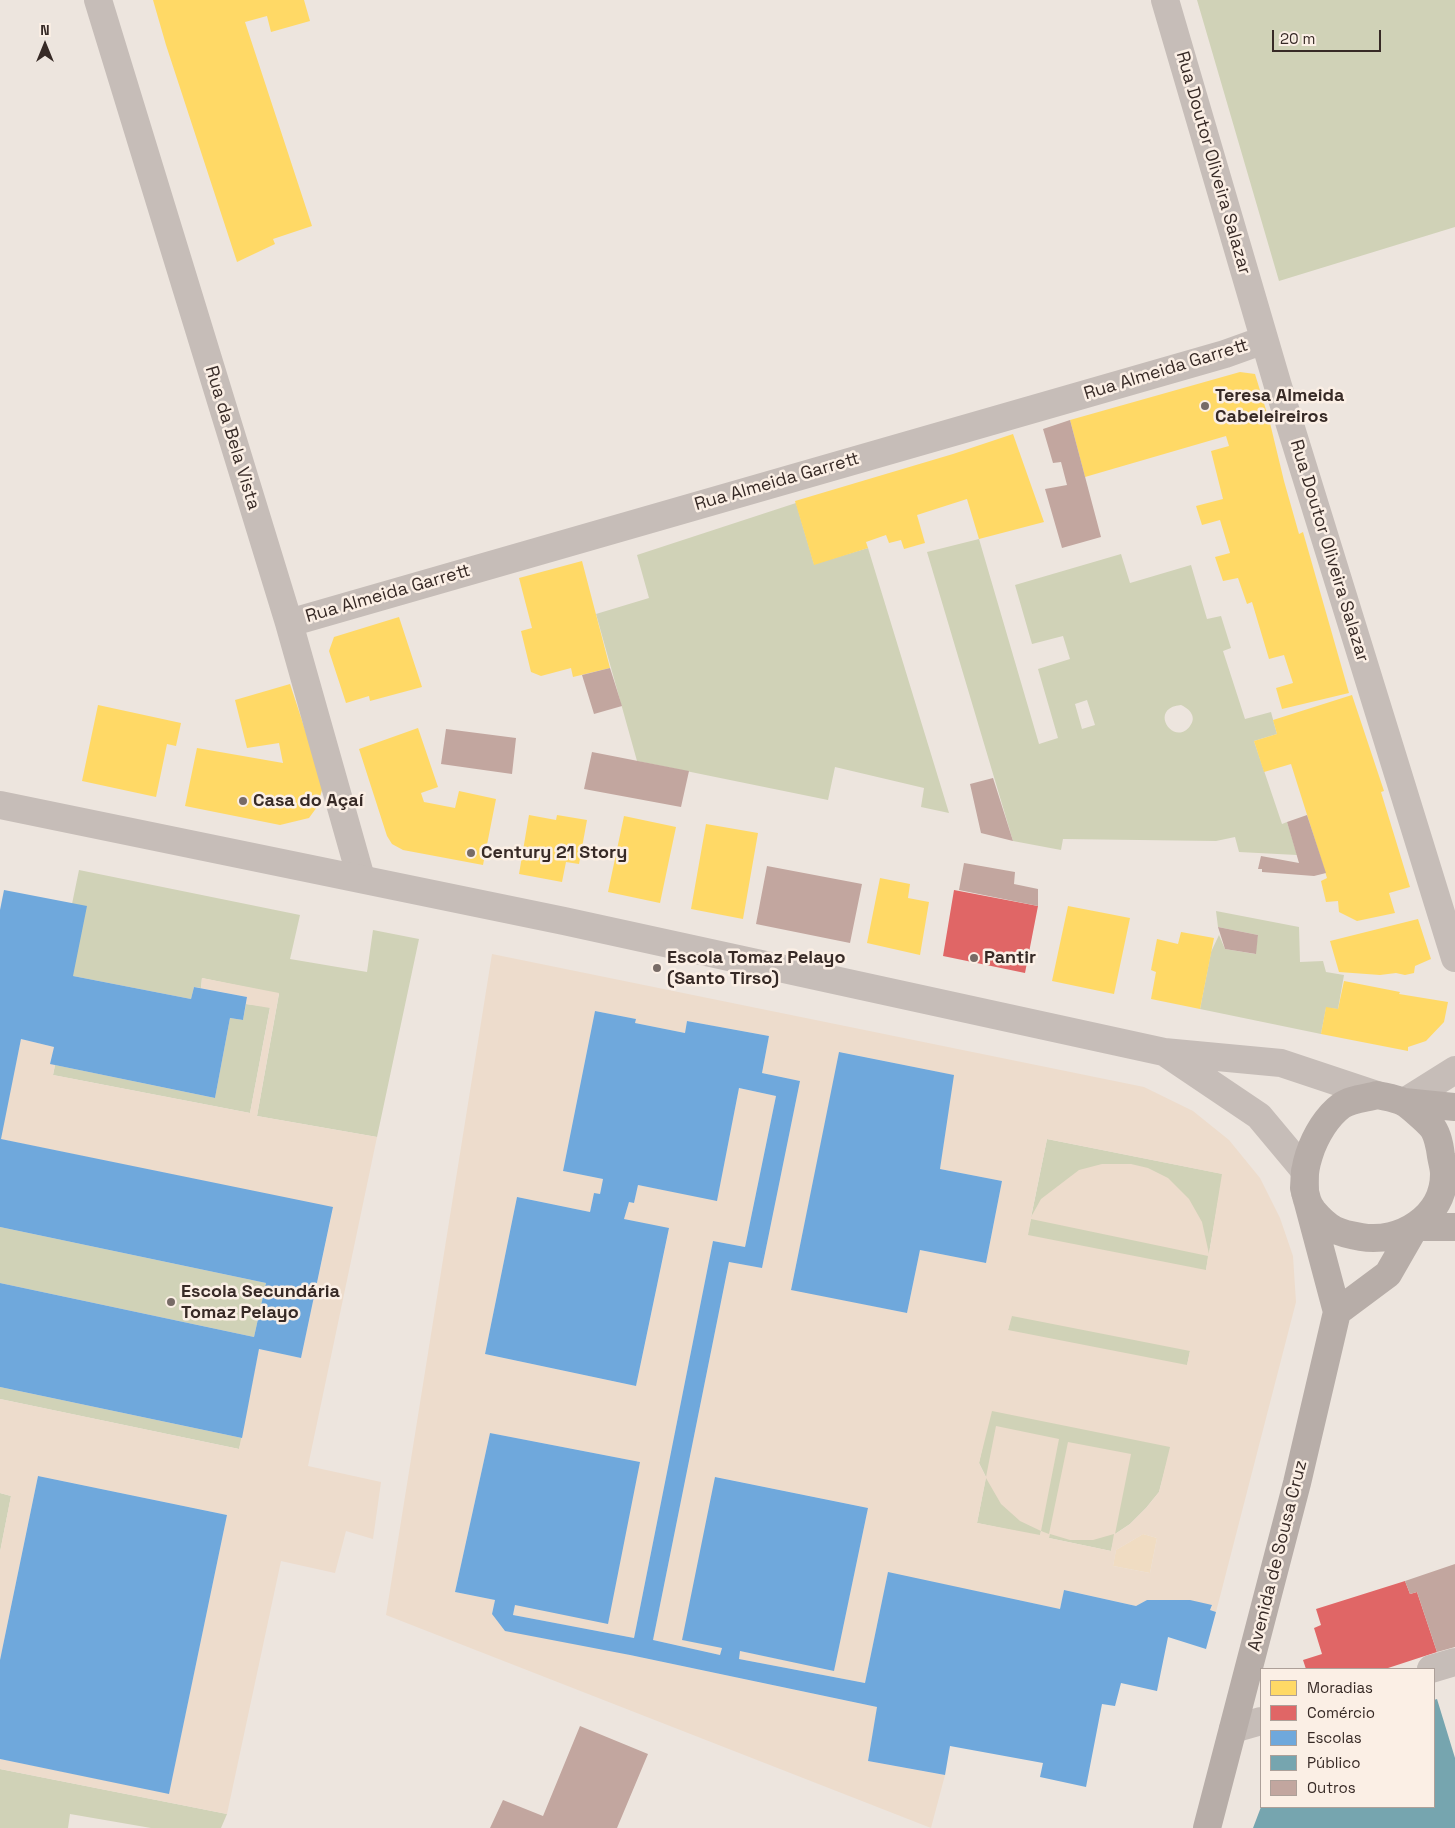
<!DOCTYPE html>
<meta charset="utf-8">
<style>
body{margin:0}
#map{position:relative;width:1455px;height:1828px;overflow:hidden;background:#ede5de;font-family:"Space Grotesk",sans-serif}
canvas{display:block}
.legend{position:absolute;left:1260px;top:1668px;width:175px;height:140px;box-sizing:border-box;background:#fbefe5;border:1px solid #ada099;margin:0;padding:6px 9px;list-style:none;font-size:15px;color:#372a26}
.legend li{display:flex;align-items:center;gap:10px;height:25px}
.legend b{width:25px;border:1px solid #ada099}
.north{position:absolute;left:20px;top:20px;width:50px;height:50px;-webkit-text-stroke:4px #fbefe5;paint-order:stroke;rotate:0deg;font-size:14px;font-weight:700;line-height:20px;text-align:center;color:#372a26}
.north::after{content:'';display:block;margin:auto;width:18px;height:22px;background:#372a26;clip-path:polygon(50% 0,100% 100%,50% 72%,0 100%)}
.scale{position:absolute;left:1272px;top:30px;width:109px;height:22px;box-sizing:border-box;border:2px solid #372a26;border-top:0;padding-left:6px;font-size:15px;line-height:18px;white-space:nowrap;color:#372a26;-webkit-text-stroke:4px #fbefe5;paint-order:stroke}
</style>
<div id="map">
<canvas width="1455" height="1828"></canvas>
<ul class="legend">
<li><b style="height:14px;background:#ffd966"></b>Moradias</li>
<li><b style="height:14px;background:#e06666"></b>Comércio</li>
<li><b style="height:14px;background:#6fa8dc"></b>Escolas</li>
<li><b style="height:14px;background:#76a5af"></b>Público</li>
<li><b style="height:14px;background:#c2a69f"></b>Outros</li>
</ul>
<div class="north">N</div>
<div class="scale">20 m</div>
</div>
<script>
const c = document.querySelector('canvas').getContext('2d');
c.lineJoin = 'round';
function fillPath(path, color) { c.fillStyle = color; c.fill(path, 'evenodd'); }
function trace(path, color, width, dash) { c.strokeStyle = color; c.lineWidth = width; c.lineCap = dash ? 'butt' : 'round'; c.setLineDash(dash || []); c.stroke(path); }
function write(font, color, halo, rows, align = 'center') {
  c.font = font + ' "Space Grotesk",sans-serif'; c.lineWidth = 5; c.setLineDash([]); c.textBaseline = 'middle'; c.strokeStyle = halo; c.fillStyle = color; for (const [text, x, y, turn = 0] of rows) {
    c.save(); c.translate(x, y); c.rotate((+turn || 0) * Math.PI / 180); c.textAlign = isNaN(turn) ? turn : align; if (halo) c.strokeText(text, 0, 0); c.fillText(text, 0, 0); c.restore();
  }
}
fillPath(new Path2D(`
 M1197,0h258v227l-176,54z
 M796,503l18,61 54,-16 81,265 -28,-6 3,-19 -89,-21 -7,33 -191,-39 -41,-147 53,-16 -12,-43z
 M979,539l60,205 19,-6 -20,-69 32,-10 -7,-23 -31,8 -17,-59 106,-31 9,29 61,-18 16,54 14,-3 10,32 -8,3 22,68 26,-7 6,22 -23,7 28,83 5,-2 10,33 -58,-3 -4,-15 -19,4 -153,-2 -2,11 -48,-9 -86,-289zM1087,700l8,25 -13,4 -7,-25zM1181,705c9,4 16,12 9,21 -16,22 -43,-18 -9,-21z
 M79,870l221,45 -10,44 77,13 6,-42 46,9 -42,198 -120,-21 22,-122 -77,-16 -1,10 -7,-1 -3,12 -118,-23 -1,-72z
 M1216,911l83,16 1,35 23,-1 3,11 18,3 -6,34 -12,-1 -5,26 -121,-25 11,-57 8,-17 6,14 30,5 3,-19 -40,-8z
 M246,1004l24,3 -20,106 -197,-38 2,-10 160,33 15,-80 13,2z
 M1047,1139l176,35 -17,96 -35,177 -12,45 -13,16 -16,16 -15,10 -4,17 -62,-13 -8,-7 -1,5 -63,-13 9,-46 -7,-14 32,-147z
 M0,1227l266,56 -12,54 -254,-54z
 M0,1387l242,51 -3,11 -239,-50z
 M0,1493l11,3 -11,56z
 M0,1769l227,45 -6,14h-70l-81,-14 -2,14h-68z`), '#d0d2b7');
fillPath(new Path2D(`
 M1143,1534l14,4 -7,35 -37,-7 3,-16z`), '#f0dcc2');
fillPath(new Path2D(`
 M492,954l652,133 49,24 36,29 31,38 20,40 13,38 3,46 -80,310 -6,-2 2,-4 -65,-6 -11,6 -72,-16 -4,19 -172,-36 -23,110 -126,-24 1,-8 94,19 34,-162 -152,-31 6,171 -2,7 -67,-15 76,-378 33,6 38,-187 -38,-8 7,-37 -82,-15 -2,12 -50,-10 1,-4 -41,-8 -32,160 40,8 -3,15h-6l-4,18 -73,-15 -32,157 151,32 33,-157 -45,-10 5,-17 5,1 4,-18 79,15 22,-112 37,8 -31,151 -32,-6 -79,397 -121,-23 2,-10 125,-143 -150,-29 -35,159 40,8 -3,14 138,41 247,52 22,-124 -31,178 77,14 -14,53 -545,-213zM840,1052l113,23 -13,94 62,12 -16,82 -66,-13 -13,63 -116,-24zM1047,1139l175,35 -13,80 -7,-32 -13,-23 -21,-21 -20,-10 -17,-4h-29l-23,6 -38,29 -10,18zM1031,1219l177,37 -2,14 -178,-35zM1012,1316l178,35 -3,14 -179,-35zM992,1411l178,36 -11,45 -13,16 -16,16 -15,10 16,-80 -63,-12 -19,92 -8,-3 18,-92 -63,-13 -10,51 -7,-14zM986,1478l15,26 19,17 21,10 -1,4 -63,-12zM1114,1534l-3,17 -62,-13 1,-4 20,6h23zM1143,1534l14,4 -7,35 -37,-7 3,-16z
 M202,978l77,15 -22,123 120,21 -69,329 73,16 -8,57 -27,-8 -11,42 -54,-12 -54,253 -227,-45v-10l169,34 58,-278 -189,-39 -38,184v-108l11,-56 -11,-3v-94l239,50 20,-100 42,9 32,-150 -333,-69 21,-100 33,8 -4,16 5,2 -2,10 197,38 20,-105 -24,-4 1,-7 -46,-9z`), '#eddccc');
fillPath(new Path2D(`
 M153,0h151l6,21 -39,11 -4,-16 -22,6 67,204 -39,13 2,5 -38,18 -71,-217z
 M1240,372l15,2 15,49 14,58 15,53 4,-2 46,161 -67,16 -6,-21 17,-5 -9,-28 -15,4 -17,-57 -5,2 -9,-26 -15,3 -8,-24 15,-4 -10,-33 -18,5 -6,-19 27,-7 -12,-48 18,-5 -3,-10 -141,41 -15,-57z
 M1013,434l31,88 -65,17 -12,-40 -50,16 8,28 -21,6 -3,-9 -12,3 -3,-8 -20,7 2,6 -54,17 -19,-64 158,-47z
 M582,561l28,107 -37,9 -2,-9 -30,8 -10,-4 -10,-41 11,-3 -13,-50z
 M399,617l23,70 -52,14 -1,-5 -23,7 -17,-52 5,-14z
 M290,684l32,97v9l-5,17 -8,11 -29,7 -95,-19 12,-58 86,15 -4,-20 -32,5 -12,-48z
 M1352,695l32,96 -3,1 29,95 -21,6 6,20 -38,8 -18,-9 -1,-11 -12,1 -5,-21 6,-3 -36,-114 -27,8 -10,-31 23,-7 -4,-14z
 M98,705l83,18 -5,23 -9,-2 -11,53 -74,-16z
 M418,728l20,59 -17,6 3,9 31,6 4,-17 37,8 -13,66 -80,-15 -11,-6 -5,-8 -28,-87z
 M529,815l27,5 1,-5 30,5 -8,44 -13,-2 -4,20 -43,-8z
 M624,816l52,11 -16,76 -52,-11z
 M706,824l52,9 -15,86 -52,-10z
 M880,878l30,6 -2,14 21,4 -9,53 -53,-12z
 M1068,906l62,12 -16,76 -62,-13z
 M1418,919l13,40 -16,7 -1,7 -9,2 -9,-2 -16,2 -41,-3 -9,-31z
 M1181,932l33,6 -14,71 -49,-10 5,-27 -5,-2 6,-31 21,5z
 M1344,981l56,11 -1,2 49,8 -4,20 -18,19 -18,6v4l-87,-17 5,-27 12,2z`), '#ffd966');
fillPath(new Path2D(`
 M954,890l84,16 -13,67 -82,-17z
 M1405,1581l5,13 7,-2 20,60 -52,17h-79l-3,-9 19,-6 -8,-26 7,-3 -5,-16z`), '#e06666');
fillPath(new Path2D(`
 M4,890l83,16 -14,70 118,23 3,-12 53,10 -4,23 -13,-2 -15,80 -165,-34 4,-17 -33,-8 -20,100 332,68 -32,151 -42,-9 -17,89 -242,-51v-104l254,54 12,-54 -266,-56v-317z
 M595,1011l41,8 -1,4 50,10 2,-12 82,15 -7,37 38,8 -38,187 -33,-6 -76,378 67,15 2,-7 -40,-8 33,-163 153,31 -34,163 -94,-20 -1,8 126,24 23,-111 172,37 4,-19 72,16 11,-6h43l22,5 -2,5 6,2 -10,37 -38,-12 -11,54 -36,-8 -6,23 -13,-2 -16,83 -46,-10 3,-14 -93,-17 -5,29 -77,-14 9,-54 -247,-52 -125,-24 -13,-17 3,-14 -40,-8 35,-159 150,29 -32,162 -93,-19 -2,10 121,23 79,-397 32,6 31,-151 -37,-8 -22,113 -79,-16 -4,18 -5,-1 -5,17 45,9 -33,158 -151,-32 32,-157 73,15 4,-19 6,1 3,-15 -40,-8z
 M839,1052l115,23 -14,94 62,12 -16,82 -66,-13 -13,63 -116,-23z
 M38,1476l189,39 -58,279 -169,-35v-99z`), '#6fa8dc');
fillPath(new Path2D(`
 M1437,1699l18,59v70h-202l8,-21h173v-107z`), '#76a5af');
fillPath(new Path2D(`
 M1070,420l31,117 -39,11 -17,-59 22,-4 -6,-23 -8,1 -10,-34z
 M610,668l12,38 -28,8 -12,-39z
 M446,729l70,9 -4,36 -71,-10z
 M592,752l97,19 -8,36 -97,-18z
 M993,778l20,63 -32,-8 -11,-49z
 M1307,815l19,58 -12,3 -52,-4v-3h-4l3,-13 38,7 -12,-41z
 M964,863l51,9 -1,12 24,5v17l-79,-16z
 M767,866l95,18 -12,59 -94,-19z
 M1218,927l40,8 -2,19 -31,-5z
 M1455,1564v83l-18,5 -20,-60 -7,2 -5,-13z
 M580,1726l68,28 -31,74h-127l13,-28 40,16z`), '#c2a69f');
trace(new Path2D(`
 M98,0l191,623 72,255
 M1165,0l113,386 177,572
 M289,623l936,-269 39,-14
 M1404,1102l51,-32
 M1431,1669l24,-7
 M1233,1729l28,-8`), '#c6bdb8', 28);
trace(new Path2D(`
 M0,805l564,116 600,131 117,11 96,32
 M1167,1054l92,62 46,55v21`), '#c6bdb8', 28);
trace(new Path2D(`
 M1377,1095c8,2 18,3 26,7 6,3 24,19 29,25 5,6 8,20 9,29 1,6 3,12 3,18 0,43 -44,70 -83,63 -23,-4 -32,-7 -48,-26 -22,-28 2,-86 28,-105 9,-7 26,-8 36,-11z
 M1404,1102l51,5
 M1415,1227h40
 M1337,1312l51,-38 27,-47
 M1207,1828l90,-345 40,-171 -33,-124 1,-17`), '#b7ada8', 28);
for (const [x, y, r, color] of [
 [1205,406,5,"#776b66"],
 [243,801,5,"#776b66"],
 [471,853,5,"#776b66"],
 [974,958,5,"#776b66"],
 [657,968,5,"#776b66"],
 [171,1302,5,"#776b66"]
]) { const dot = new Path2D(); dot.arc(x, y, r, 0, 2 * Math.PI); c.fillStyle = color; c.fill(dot); trace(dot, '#fbefe5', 2); }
write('18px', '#372a26', '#fbefe5', [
 ["Rua Doutor Oliveira Salazar",1213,163,74],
 ["Rua Almeida Garrett",1166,370,-17],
 ["Rua da Bela Vista",232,438,73],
 ["Rua Almeida Garrett",777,482,-16],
 ["Rua Doutor Oliveira Salazar",1329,551,73],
 ["Rua Almeida Garrett",388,594,-16],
 ["Avenida de Sousa Cruz",1278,1556,-76]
]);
write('bold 18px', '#372a26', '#fbefe5', [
 ["Teresa Almeida",1215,396],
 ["Cabeleireiros",1215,417],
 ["Casa do Açaí",253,801],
 ["Century 21 Story",481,853],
 ["Escola Tomaz Pelayo",667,958],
 ["(Santo Tirso)",667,979],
 ["Pantir",984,958],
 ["Escola Secundária",181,1292],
 ["Tomaz Pelayo",181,1313]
], 'left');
</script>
